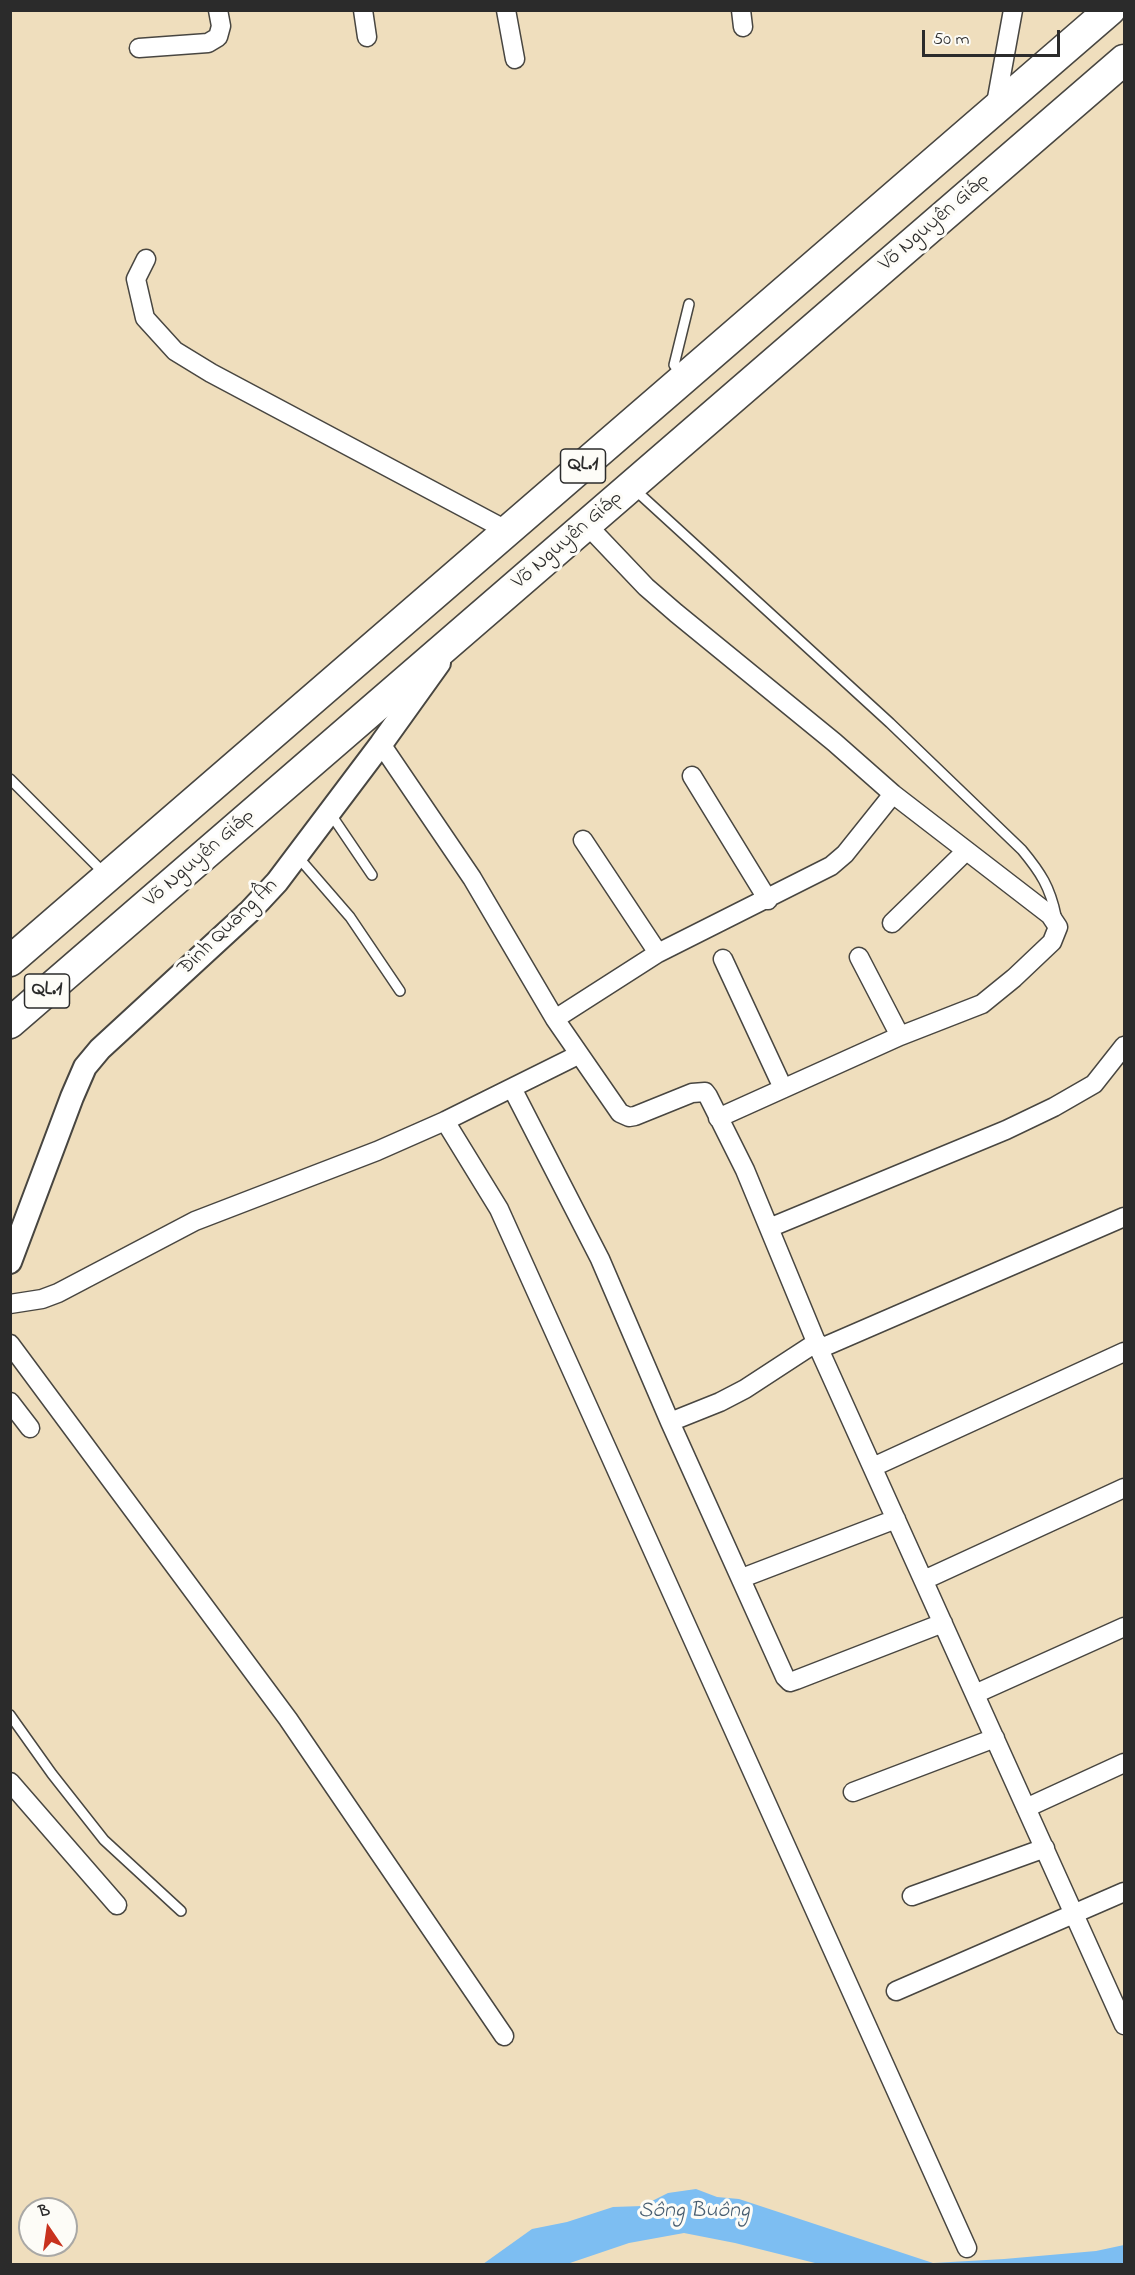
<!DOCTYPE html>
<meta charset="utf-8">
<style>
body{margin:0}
#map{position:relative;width:1135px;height:2275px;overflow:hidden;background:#efdebd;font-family:"Indie Flower",sans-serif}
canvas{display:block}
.frame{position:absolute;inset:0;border:12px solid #2b2b2b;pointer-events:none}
.north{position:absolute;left:18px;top:2197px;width:60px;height:60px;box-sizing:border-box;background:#fdfcf7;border:2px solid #a9a8a5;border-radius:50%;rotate:347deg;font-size:16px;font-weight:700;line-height:24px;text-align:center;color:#2b2b2b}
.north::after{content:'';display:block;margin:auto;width:21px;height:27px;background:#c8321e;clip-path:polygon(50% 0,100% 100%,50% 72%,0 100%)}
.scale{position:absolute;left:922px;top:30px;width:138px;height:27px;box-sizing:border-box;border:3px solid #2b2b2b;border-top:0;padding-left:8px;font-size:18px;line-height:21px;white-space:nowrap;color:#2b2b2b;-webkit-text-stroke:4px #fdfcf7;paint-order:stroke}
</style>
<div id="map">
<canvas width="1135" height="2275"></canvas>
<div class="frame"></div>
<div class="north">B</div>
<div class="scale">50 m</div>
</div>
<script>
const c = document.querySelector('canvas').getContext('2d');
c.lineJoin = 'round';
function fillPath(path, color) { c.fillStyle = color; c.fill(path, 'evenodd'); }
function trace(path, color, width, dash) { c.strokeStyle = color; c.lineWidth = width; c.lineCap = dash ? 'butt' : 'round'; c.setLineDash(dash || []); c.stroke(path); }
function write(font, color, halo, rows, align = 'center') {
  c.font = font + ' "Indie Flower",sans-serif'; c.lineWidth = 6; c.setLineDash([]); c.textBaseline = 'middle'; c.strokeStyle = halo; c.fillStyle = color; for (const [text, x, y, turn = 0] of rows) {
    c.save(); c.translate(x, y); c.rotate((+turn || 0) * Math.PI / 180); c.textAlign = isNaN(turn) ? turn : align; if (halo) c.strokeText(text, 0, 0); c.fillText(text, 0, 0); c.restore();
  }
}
fillPath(new Path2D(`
 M696,2189l21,8 22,2 194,64 71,-4 92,-8 28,-6v19h-305l-84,-21 -51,-10 -55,10 -62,21h-84l49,-35 35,-7 46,-15 29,-1 26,-13z`), '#7dbef2');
const service = new Path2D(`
 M681,374l-7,-9 15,-61
 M633,488l257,235 132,127c19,23 28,37 34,66
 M10,779l94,94
 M330,813l42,62
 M298,857l52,60 50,74
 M10,1715l42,59 52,66 77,71`);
const minor = new Path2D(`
 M363,10l4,27
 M506,10l9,49
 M741,10l2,17
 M139,48l69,-5 10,-6 3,-11 -3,-16
 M995,109l18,-99
 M146,259l-10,20 9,39 30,33 36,22 297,158
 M587,525l59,62 30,26 158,129 59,52 157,121 8,12 -6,15 -38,36 -32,26 -82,32 -182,82
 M381,744l91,134 83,141 65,94 9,4 6,-1 57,-23 13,-1 3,4 37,74 74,179 305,676
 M692,776l76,124
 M583,840l75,113
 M892,923l74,-72
 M859,957l41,79
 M723,959l60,129
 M555,1019l103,-66 173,-87 14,-12 48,-60
 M512,1088l88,171 70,163 115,255 5,5 6,-2 147,-57
 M445,1121l54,88 468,1039
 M769,1228l237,-98 48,-23 40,-23 30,-38
 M10,1304l32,-5 16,-6 137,-72 182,-70 68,-30 133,-66
 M10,1344l278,375 216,317
 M819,1349l305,-132
 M10,1402l20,26
 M670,1422l50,-20 25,-13 72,-47
 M873,1467l251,-115
 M742,1578l154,-59
 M924,1580l200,-92
 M975,1694l149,-67
 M10,1782l107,123
 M853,1792l142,-54
 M1026,1808l98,-45
 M912,1896l133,-48
 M896,1991l228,-99`);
const tertiary = new Path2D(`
 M10,1262l62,-165 13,-30 15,-18 150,-138 27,-29 104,-138 58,-81`);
const trunk = new Path2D(`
 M10,961l1100,-951
 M10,1023l1114,-963`);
trace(service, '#484641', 12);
trace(minor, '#484641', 21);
trace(tertiary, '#484641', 26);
trace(trunk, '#484641', 33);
trace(service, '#fff', 9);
trace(minor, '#fff', 18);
trace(tertiary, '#fff', 22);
trace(trunk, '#fff', 30);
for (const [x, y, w] of [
 [583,466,45],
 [47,991,45]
]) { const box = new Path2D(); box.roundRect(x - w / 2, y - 17, w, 34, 4.5); c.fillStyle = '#fdfcf7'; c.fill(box); trace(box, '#2b2b2b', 1.5); }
write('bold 20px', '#2b2b2b', null, [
 ["QL.1",583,466],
 ["QL.1",47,991]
]);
write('21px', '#2b2b2b', '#fdfcf7', [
 ["Võ Nguyên Giáp",935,223,-41],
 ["Võ Nguyên Giáp",568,541,-41],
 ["Võ Nguyên Giáp",200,859,-41],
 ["Đinh Quang Ân",229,928,-44]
]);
write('italic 22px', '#485e71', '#fdfcf7', [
 ["Sông Buông",694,2212]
]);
</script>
